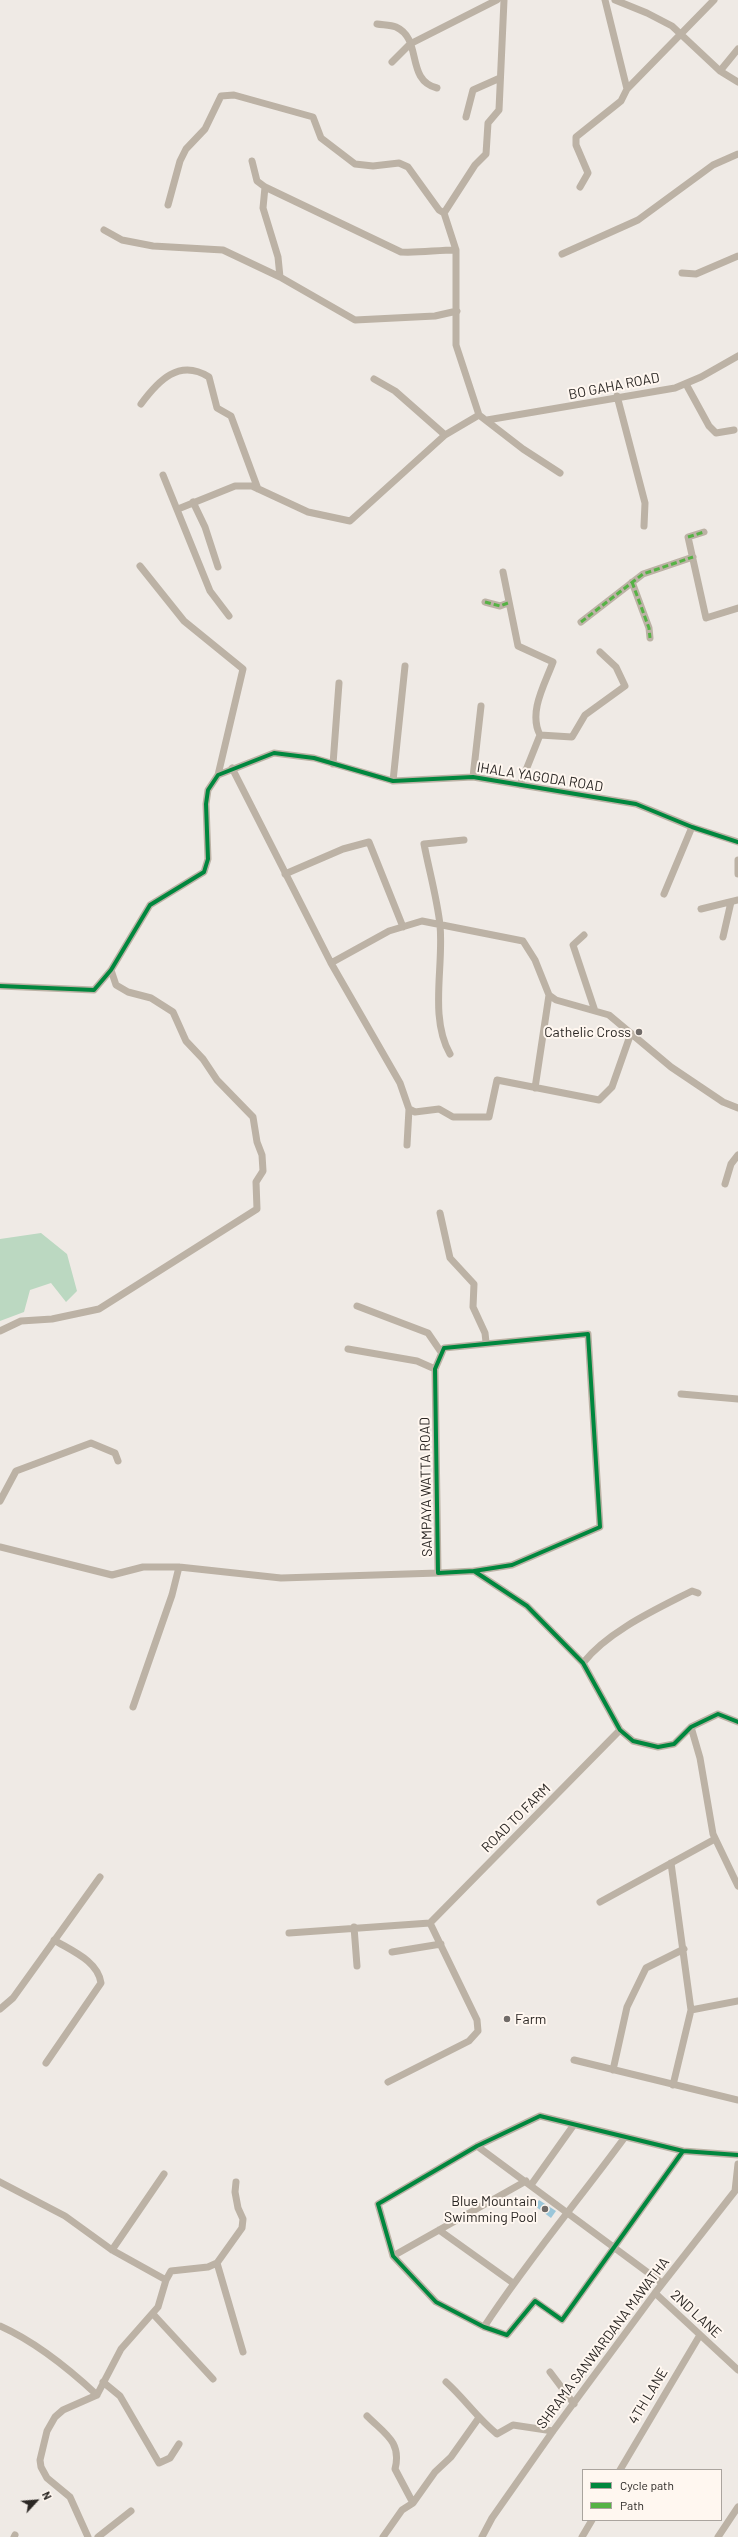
<!DOCTYPE html>
<style>
body{margin:0}
#map{position:relative;width:738px;height:2537px;overflow:hidden;background:#efeae5;font-family:Barlow,sans-serif}
canvas{display:block}
.legend{position:absolute;left:582px;top:2469px;width:140px;height:52px;box-sizing:border-box;background:#fff7f0;border:1px solid #aaa49e;margin:0;padding:5px 7px;list-style:none;font-size:12px;color:#2b2724}
.legend li{display:flex;align-items:center;gap:8px;height:20px}
.legend b{width:20px;border:1px solid #aaa49e}
.north{position:absolute;left:16px;top:2481px;width:40px;height:40px;-webkit-text-stroke:3px #fff7f0;paint-order:stroke;rotate:64deg;font-size:11px;font-weight:700;line-height:16px;text-align:center;color:#2b2724}
.north::after{content:'';display:block;margin:auto;width:14px;height:18px;background:#2b2724;clip-path:polygon(50% 0,100% 100%,50% 72%,0 100%)}
</style>
<div id="map">
<canvas width="738" height="2537"></canvas>
<ul class="legend">
<li><b style="height:5px;background:#00873e"></b>Cycle path</li>
<li><b style="height:5px;background:#56b245"></b>Path</li>
</ul>
<div class="north">N</div>
</div>
<script>
const c = document.querySelector('canvas').getContext('2d');
c.lineJoin = 'round';
function fillPath(path, color) { c.fillStyle = color; c.fill(path, 'evenodd'); }
function trace(path, color, width, dash) { c.strokeStyle = color; c.lineWidth = width; c.lineCap = dash ? 'butt' : 'round'; c.setLineDash(dash || []); c.stroke(path); }
function write(font, color, halo, rows, align = 'center') {
  c.font = font + ' Barlow,sans-serif'; c.lineWidth = 4; c.setLineDash([]); c.textBaseline = 'middle'; c.strokeStyle = halo; c.fillStyle = color; for (const [text, x, y, turn = 0] of rows) {
    c.save(); c.translate(x, y); c.rotate((+turn || 0) * Math.PI / 180); c.textAlign = isNaN(turn) ? turn : align; if (halo) c.strokeText(text, 0, 0); c.fillText(text, 0, 0); c.restore();
  }
}
fillPath(new Path2D(`
 M41,1233l26,21 10,37 -11,11 -15,-19 -21,7 -6,22 -24,9v-82z`), '#bbd8c1');
fillPath(new Path2D(`
 M539,2200l17,11 -5,7 -16,-12z`), '#9ac6d9');
trace(new Path2D(`
 M504,0l-5,110 -11,13 -2,31 -11,11 -31,48 12,37v95l23,70 44,34 37,24
 M615,0l32,13 25,13 48,45 18,11
 M377,24c6,1 14,1 19,3 27,12 9,53 41,61
 M392,62l18,-18 87,-44
 M720,71l18,-22
 M627,89l87,-89
 M466,117l7,-27 27,-12
 M252,161l5,20 8,6 136,65c19,1 36,-2 55,-2
 M265,187l-2,21 15,49 2,20
 M580,187l8,-14 -12,-28v-8l45,-36 6,-12 -22,-89
 M168,205l12,-44 6,-12 19,-20 16,-33 13,-1 79,22 8,21 34,26 18,2 26,-3 9,4 31,43 5,3
 M104,230l18,10 31,6 70,4 57,27 75,43 80,-4 22,-5
 M562,254l76,-34 75,-55 25,-11
 M682,273l14,1 42,-18
 M374,379l21,12 50,44
 M686,384l23,42 7,7 18,-3
 M617,396l28,107 -1,23
 M141,404c17,-23 38,-46 68,-27l8,31 14,8 27,73
 M487,420l188,-32 26,-11 37,-21
 M163,475l47,116 19,25
 M193,502l12,25 13,40
 M178,509l57,-23h17l56,26 42,9 95,-86 34,-20
 M704,532l-16,5 18,81 32,-10
 M140,566l44,55 59,48 -25,106
 M503,572l15,74 35,16c-8,22 -25,50 -13,73l-20,50
 M632,582l17,46 1,10
 M485,602l15,4 8,-3
 M581,622l62,-48 50,-17
 M540,735l32,2 13,-22 40,-29 -9,-19 -16,-15
 M333,764l6,-81
 M232,768l99,195 69,120 9,26 -2,36
 M473,777l8,-71
 M393,781l12,-115
 M738,860v14
 M285,874l58,-25 26,-7 34,85
 M664,894l28,-67
 M701,909l37,-9
 M584,935l-11,10 22,66
 M723,937l8,-35
 M331,963l58,-32 33,-10 101,20 12,19 14,35 7,5 53,15 62,52 52,35 15,6
 M0,986l94,4 17,-20 39,-65 54,-33 4,-13 -2,-55 2,-14 10,-15 56,-22 40,5 79,23 80,-4 163,27 56,23 46,15
 M450,1054c-21,-37 -6,-88 -10,-129 -3,-27 -11,-55 -16,-81l40,-4
 M535,1088l14,-93
 M409,1109l6,3 24,-3 14,8h36l8,-37 102,20 13,-13 19,-54
 M725,1184l6,-20 7,-9
 M440,1213l10,45 24,26 -1,23 12,26 1,9
 M357,1306l71,27 13,19
 M0,1331l21,-10 31,-2 47,-10 158,-100 -1,-27 7,-11 -1,-16 -5,-13 -4,-25 -36,-37 -14,-21 -17,-18 -13,-29 -22,-14 -23,-6 -12,-7 -5,-15
 M348,1349l69,12 18,8
 M681,1394l57,5
 M0,1501l16,-30 75,-28 24,10 3,8
 M0,1547l112,28 31,-8h36l102,11 157,-5
 M474,1571l38,-6 88,-38 -12,-193 -144,14 -9,21 3,204 36,-2 53,35 56,57 37,67 13,11 25,6 16,-3 17,-17 27,-13 20,8
 M583,1663c25,-32 74,-54 109,-72l6,2
 M133,1707l39,-112 7,-28
 M691,1727l9,31 13,76 25,52
 M671,1863l20,147 -18,75
 M600,1902l115,-63
 M430,1923l190,-193
 M354,1927l3,39
 M289,1933l141,-10
 M392,1952l49,-8
 M0,2009l13,-11 87,-121
 M691,2010l47,-9
 M574,2060l164,40
 M46,2063l55,-80c-3,-22 -29,-32 -47,-43
 M613,2070l14,-63 19,-39 38,-19
 M388,2082l81,-41 9,-10 -1,-11 -47,-97
 M477,2146l185,137
 M683,2151l-121,169 -27,-19 -28,34 -23,-8 -48,-25 -43,-46 -15,-52 99,-58 63,-30 143,35 55,4
 M0,2182l65,34 47,34 54,30
 M531,2185l42,-59
 M439,2230l74,53
 M112,2250l52,-76
 M393,2256l133,-75
 M217,2263l26,89
 M655,2293l83,77
 M153,2314l60,65
 M0,2326c36,16 68,42 97,69
 M484,2327c43,-66 94,-126 141,-190
 M550,2372l24,32
 M103,2382l17,14 39,67 11,-5 9,-14
 M446,2382c19,17 31,36 51,52l16,-9 40,6
 M367,2416c18,18 35,26 28,53l18,34
 M620,2470l80,-135
 M14,2537l1,-2
 M88,2537l-18,-40 -23,-19 -6,-11 -1,-7 7,-29 8,-14 8,-7 34,-15 24,-46 37,-42 8,-27 5,-9 37,-4 9,-4 25,-35 1,-9 -5,-11 -3,-16 1,-10
 M98,2537l33,-26
 M383,2537l19,-27 11,-7 22,-31 16,-15 27,-38
 M482,2537l10,-19 61,-87 102,-138 80,-102 3,-27
 M582,2537l10,-17
 M718,2537l20,-30`), '#bcb2a5', 7);
trace(new Path2D(`
 M688,537l16,-5
 M632,582l17,46 1,10
 M485,602l15,4 8,-3
 M581,622l62,-48 50,-17`), '#56b245', 3, [6, 3]);
trace(new Path2D(`
 M0,986l94,4 17,-20 39,-65 54,-33 4,-13 -2,-55 2,-14 10,-15 56,-22 40,5 79,23 80,-4 163,27 56,23 46,15
 M474,1571l38,-6 88,-38 -12,-193 -144,14 -9,21 3,204 36,-2 53,35 56,57 37,67 13,11 25,6 16,-3 17,-17 27,-13 20,8
 M683,2151l-121,169 -27,-19 -28,34 -23,-8 -48,-25 -43,-46 -15,-52 99,-58 63,-30 143,35 55,4`), '#00873e', 4);
for (const [x, y, r, color] of [
 [639,1032,4,"#706b68"],
 [507,2019,4,"#706b68"],
 [545,2209,4,"#706b68"]
]) { const dot = new Path2D(); dot.arc(x, y, r, 0, 2 * Math.PI); c.fillStyle = color; c.fill(dot); trace(dot, '#fff7f0', 1.5); }
write('14px', '#2b2724', '#fff7f0', [
 ["BO GAHA ROAD",614,386,-11],
 ["IHALA YAGODA ROAD",540,777,9],
 ["SAMPAYA WATTA ROAD",426,1487,-91],
 ["ROAD TO FARM",516,1818,-45],
 ["2ND LANE",696,2314,43],
 ["SHRAMA SANWARDANA MAWATHA",603,2343,-53],
 ["4TH LANE",648,2396,-59]
]);
write('14px', '#2b2724', '#fff7f0', [
 ["Cathelic Cross",631,1032],
 ["Farm",515,2019,"left"],
 ["Blue Mountain",537,2201],
 ["Swimming Pool",537,2217]
], 'right');
</script>
